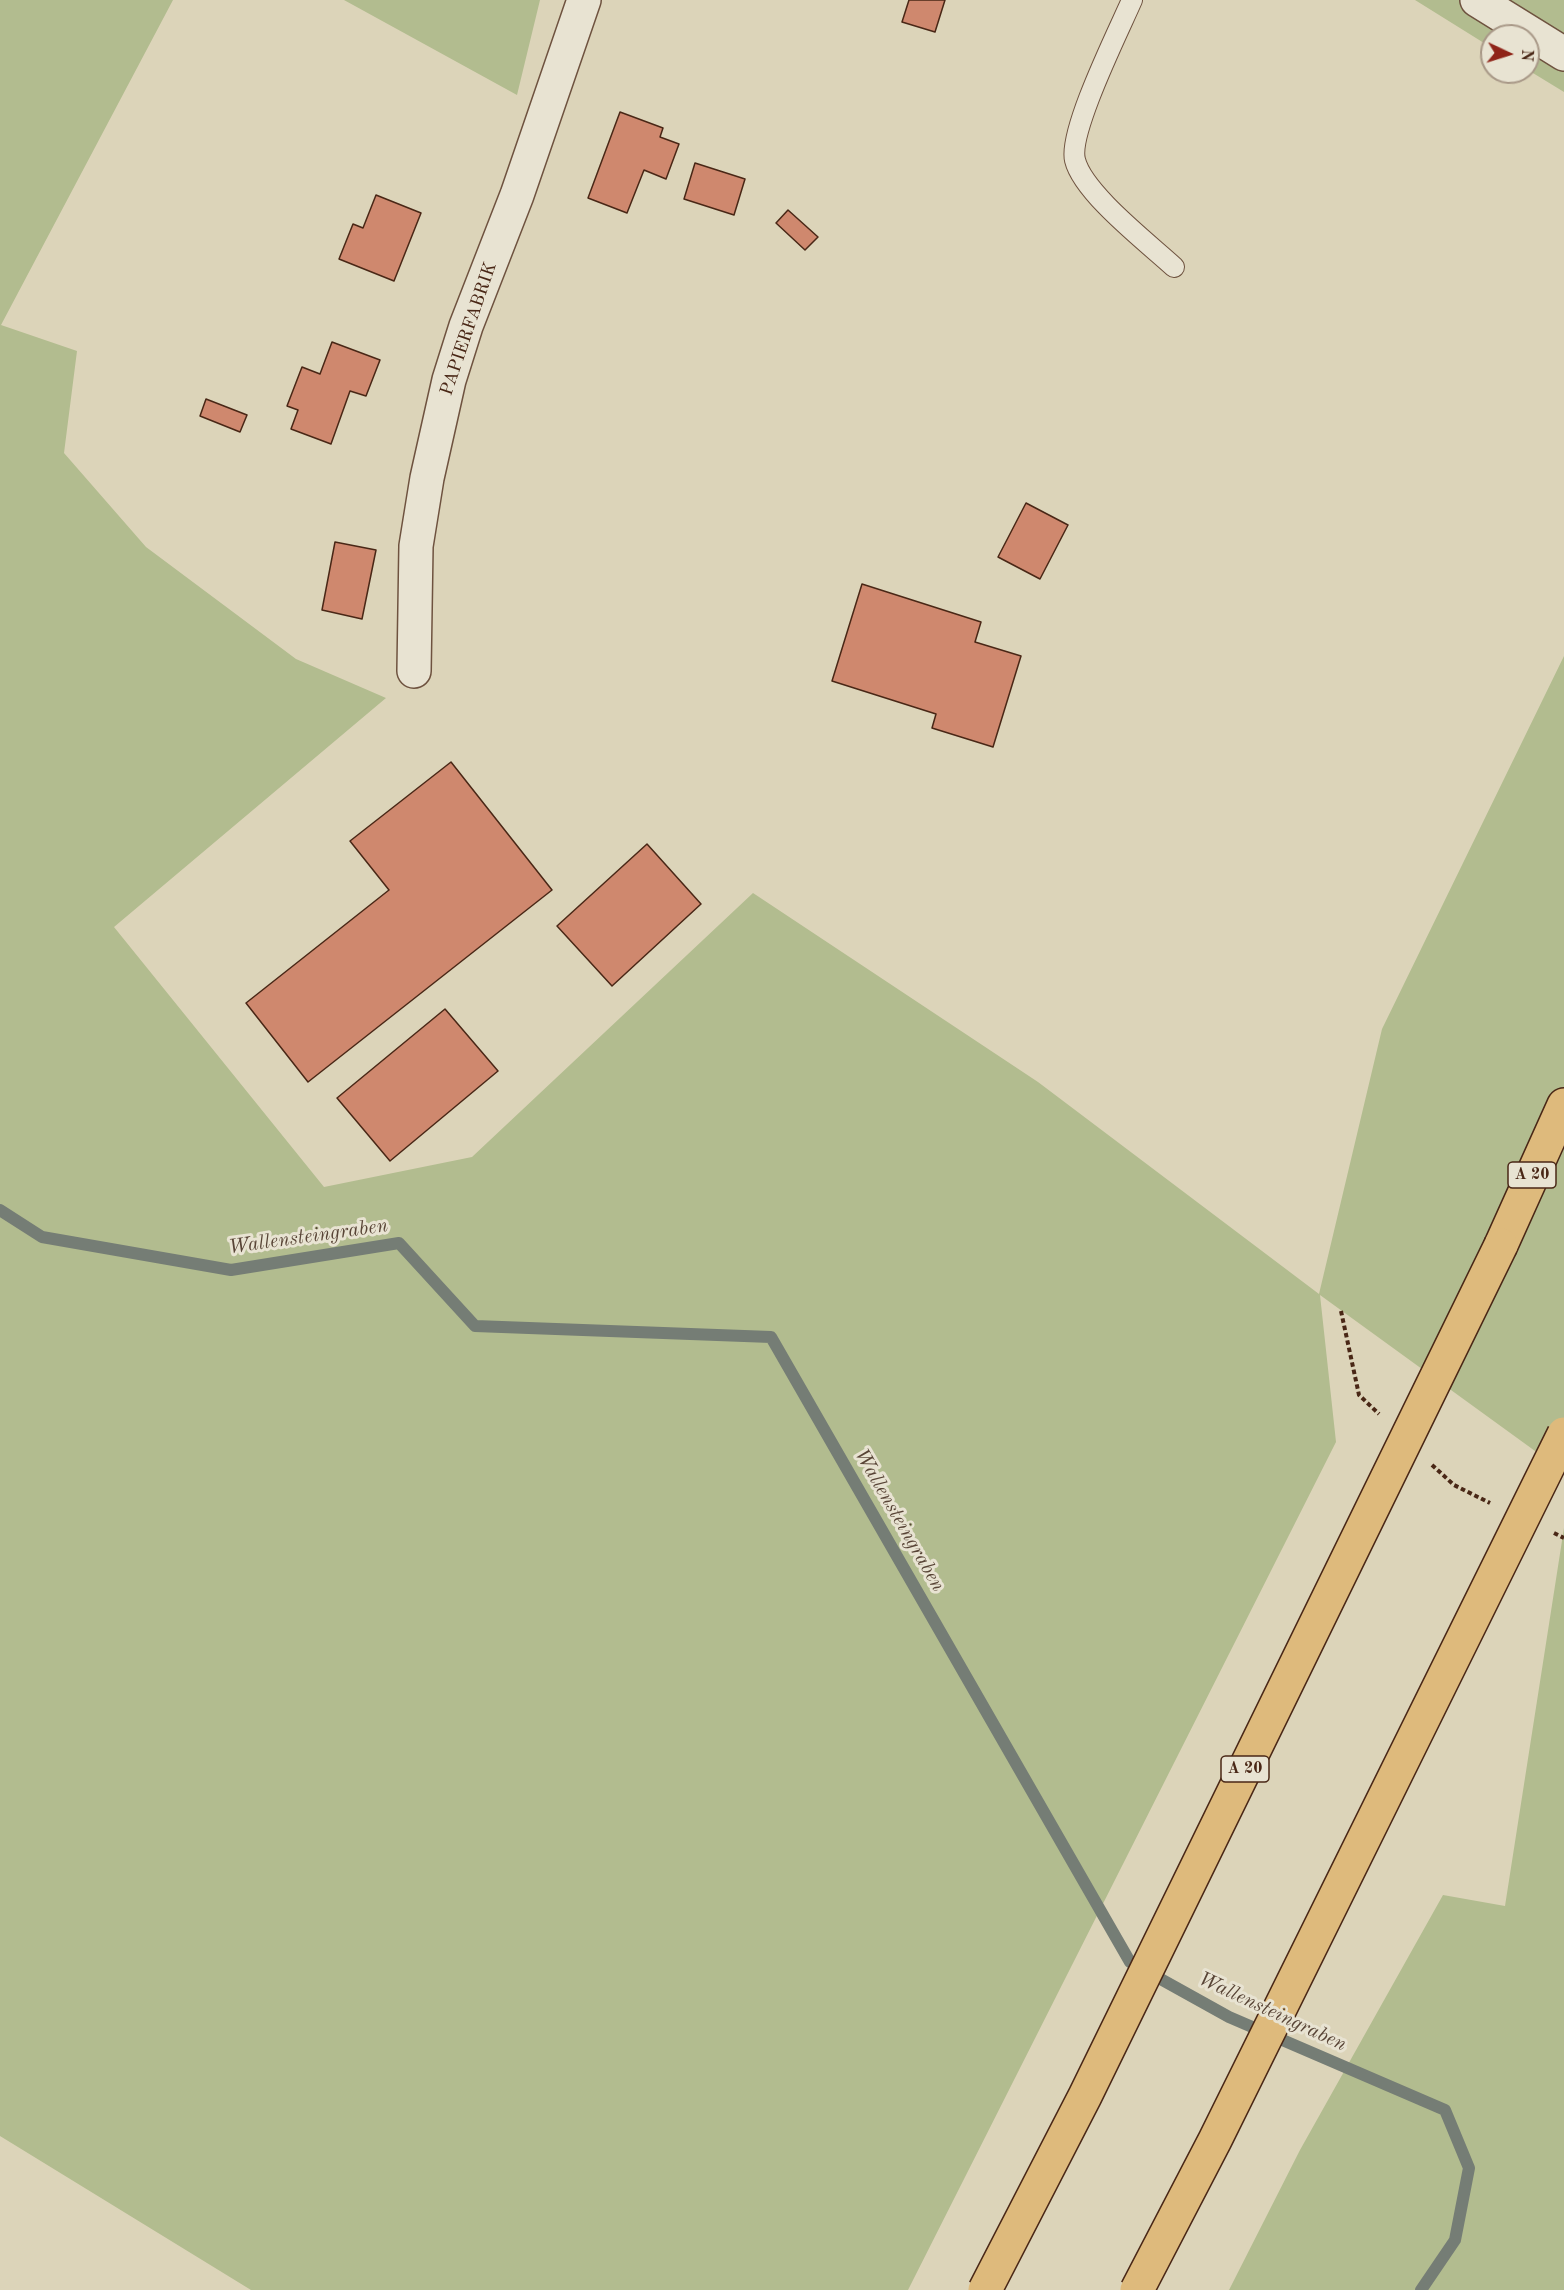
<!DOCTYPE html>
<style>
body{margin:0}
#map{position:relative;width:1564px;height:2290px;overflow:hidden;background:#dcd4b9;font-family:"Old Standard TT",serif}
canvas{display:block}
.north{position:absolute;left:1480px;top:24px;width:60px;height:60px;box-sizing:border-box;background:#e8e3d2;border:2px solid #a89887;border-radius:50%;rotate:94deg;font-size:16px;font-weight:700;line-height:24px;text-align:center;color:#492716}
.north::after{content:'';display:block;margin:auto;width:21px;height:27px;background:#8f2418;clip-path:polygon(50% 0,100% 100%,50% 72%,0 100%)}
</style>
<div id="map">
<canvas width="1564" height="2290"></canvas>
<div class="north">N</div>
</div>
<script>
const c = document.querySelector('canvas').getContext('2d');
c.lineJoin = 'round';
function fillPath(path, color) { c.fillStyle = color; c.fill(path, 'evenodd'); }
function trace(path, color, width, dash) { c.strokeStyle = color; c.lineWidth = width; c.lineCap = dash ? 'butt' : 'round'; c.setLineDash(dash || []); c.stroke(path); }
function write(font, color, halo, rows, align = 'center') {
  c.font = font + ' "Old Standard TT",serif'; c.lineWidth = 6; c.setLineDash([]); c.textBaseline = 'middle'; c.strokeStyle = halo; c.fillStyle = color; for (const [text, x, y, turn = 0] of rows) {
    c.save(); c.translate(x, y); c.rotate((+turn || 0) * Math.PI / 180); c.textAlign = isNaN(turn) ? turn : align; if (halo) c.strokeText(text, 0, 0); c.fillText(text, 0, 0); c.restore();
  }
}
fillPath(new Path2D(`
 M0,0h173l-172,325 76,26 -13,102 82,94 150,112 90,39 -272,229 210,260 148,-30 281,-264 285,189 281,212 63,-265 182,-373v816l-244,-177 16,147 -428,848h-657l-251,-154z
 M344,0h196l-23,95z
 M1415,0h149v92l-36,-22v-34h-36v12z
 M1564,1528v762h-335l71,-140 143,-255 62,11z`), '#b2bc8f');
trace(new Path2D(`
 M0,1210l42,27 189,33 168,-27 76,83 296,11 359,625 99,55 216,93 24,58 -14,72 -34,50`), '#757d75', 12);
const building = new Path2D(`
 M909,0h36l-10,32 -33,-10z
 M620,112l43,16 -3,9 19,7 -13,35 -22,-9 -17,43 -39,-15z
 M695,163l50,16 -11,36 -50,-16z
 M376,195l45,18 -27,68 -55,-22 14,-35 10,4z
 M788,210l30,27 -13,13 -29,-27z
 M332,342l48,18 -14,36 -16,-5 -19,53 -40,-15 7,-19 -11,-4 15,-39 18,7z
 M206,399l41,16 -7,17 -40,-16z
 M1026,503l42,22 -28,54 -42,-22z
 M335,542l41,8 -14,69 -40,-9z
 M862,584l119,38 -6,20 46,14 -28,91 -61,-19 4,-14 -104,-33z
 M451,762l101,128 -244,192 -62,-79 143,-113 -39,-49z
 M647,844l54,60 -89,82 -55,-60z
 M445,1009l53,62 -108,90 -53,-63z`);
fillPath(building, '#cf886e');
trace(building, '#492716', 1.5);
const lane = new Path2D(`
 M1132,0c-13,30 -64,132 -57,160 8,33 73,83 99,107`);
const street = new Path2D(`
 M1477,0l87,54
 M414,671l2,-125 11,-68 22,-98 17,-54 51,-131 67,-195`);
const highway = new Path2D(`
 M1501,1245l63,-140`);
trace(lane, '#6e523f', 22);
trace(street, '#6e523f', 36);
trace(highway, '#492716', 36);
trace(new Path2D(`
 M1341,1311l18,84 20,19
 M1432,1465l22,20 36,18
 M1554,1533l10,5`), '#492716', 4, [4.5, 3]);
trace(lane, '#e8e3d2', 20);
trace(street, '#e8e3d2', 33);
trace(highway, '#deba7c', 33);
const highwayBridge = new Path2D(`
 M985,2290l100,-194 416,-851
 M1137,2290l78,-150 349,-706`);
trace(highwayBridge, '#492716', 36, []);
trace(highwayBridge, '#deba7c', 33);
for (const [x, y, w] of [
 [1532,1175,48],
 [1245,1769,48]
]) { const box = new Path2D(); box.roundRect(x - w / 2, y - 13, w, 26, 4.5); c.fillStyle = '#e8e3d2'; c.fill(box); trace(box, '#492716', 1.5); }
write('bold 16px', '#492716', null, [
 ["A 20",1532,1175],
 ["A 20",1245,1769]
]);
write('18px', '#492716', '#e8e3d2', [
 ["PAPIERFABRIK",469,329,-71]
]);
write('italic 20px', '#584436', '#e8e3d2', [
 ["Wallensteingraben",308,1237,-8],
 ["Wallensteingraben",899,1520,60],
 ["Wallensteingraben",1272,2012,25]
]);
</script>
